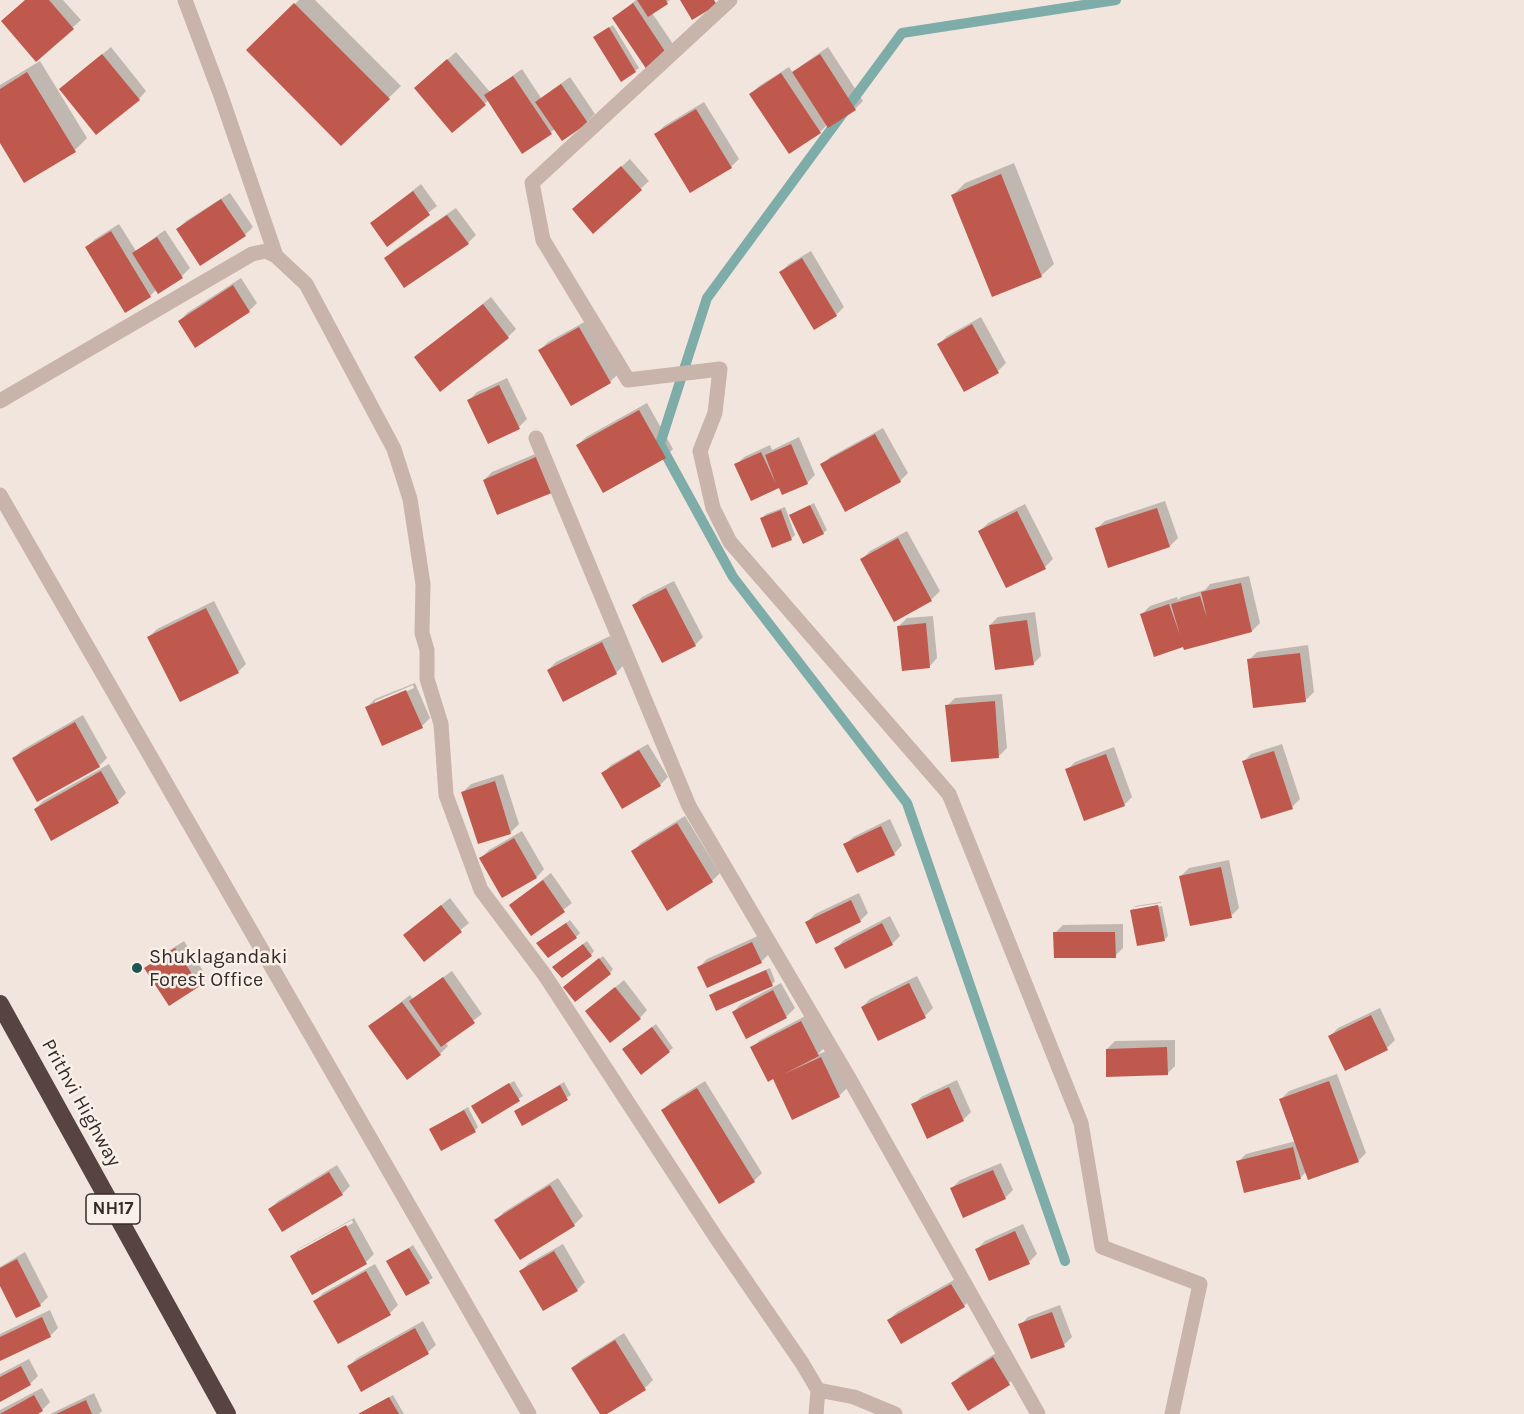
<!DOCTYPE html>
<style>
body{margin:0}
canvas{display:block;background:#f1e5dd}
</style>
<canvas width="1524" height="1414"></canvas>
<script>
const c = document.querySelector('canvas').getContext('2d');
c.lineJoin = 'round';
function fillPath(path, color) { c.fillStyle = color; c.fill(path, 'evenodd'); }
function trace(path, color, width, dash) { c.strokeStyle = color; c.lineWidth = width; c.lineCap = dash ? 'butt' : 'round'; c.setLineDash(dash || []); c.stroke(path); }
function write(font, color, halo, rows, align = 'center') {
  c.font = font + ' Karla,sans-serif'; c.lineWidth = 5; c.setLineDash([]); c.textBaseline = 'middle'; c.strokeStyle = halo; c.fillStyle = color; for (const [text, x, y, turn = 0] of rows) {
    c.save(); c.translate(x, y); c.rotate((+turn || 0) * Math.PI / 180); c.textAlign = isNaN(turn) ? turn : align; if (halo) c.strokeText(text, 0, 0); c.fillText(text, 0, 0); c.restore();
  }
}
fillPath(new Path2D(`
 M26,0h37l18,20 -44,40z
 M299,0h16l86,86 -60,58 -93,-94z
 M636,0h34l-18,13 23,34 -8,8 -53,-37z
 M613,25l26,43 -4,3 -40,-34z
 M111,47l35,44 -7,8 -78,-10z
 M828,47l35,54 -8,8 -26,17 -1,-2 -8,8 -69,-38 8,-8 30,-19 4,6 9,-8z
 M456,52l34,40 32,-23 19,29 29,-21 25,37 -8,8 -32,7 -32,23 -34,-52 -37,31 -28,-51z
 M40,61l47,77 -12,12 -75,-10v-55z
 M704,102l35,57 -8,8 -75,-33 8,-8z
 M630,159l19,22 -56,51 -11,-31z
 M1014,163l40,101 -13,12 -88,-81 12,-12z
 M421,184l16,22 -50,39 -15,-22z
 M230,193l23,34 -8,8 -67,-6 8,-8z
 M456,208l20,27 -8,8 -82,15 8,-8z
 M119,224l17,27 29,-21 25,38 -8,8 -23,16 -2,-3 -7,7 -63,-49 8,-8z
 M811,251l33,56 -8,8 -55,-43 8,-8z
 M241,278l16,25 -8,8 -69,10 7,-8z
 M491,297l25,32 -8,8 -92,21z
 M981,317l25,46 -8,8 -59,-27 8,-8z
 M588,320l30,54 -8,8 -70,-32 8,-8z
 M507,378l20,41 -8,8 -30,15 -20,-42 8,-8z
 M647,403l26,46 -8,8 -87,-12 8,-8z
 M883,428l25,45 -8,8 -78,-16 8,-8z
 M799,437l16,38 -8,8 -27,3 -44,-21 8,-8 26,-12 2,5z
 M547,449l14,33 -77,-2 8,-8z
 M1165,501l13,37 -8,8 -61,20 -13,-37 9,-8z
 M814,503l13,27 -4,3 -32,-17z
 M1025,504l28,55 -8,8 -65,-36 8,-8z
 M785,507l10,28 -4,4 -29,-21 4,-4z
 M907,531l33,60 -8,8 -37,21 -33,-61 8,-8z
 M1249,576l11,47 -8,8 -68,14 -42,-31 8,-8 27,-9 1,3 3,-3 24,-7 5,-6z
 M674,581l29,56 -8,8 -61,-40 8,-8z
 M214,601l32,63 -8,8 -89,-35 8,-8z
 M1035,612l6,44 -8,8 -43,-39 8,-8z
 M933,616l4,42 -8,9 -30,-41 8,-8z
 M610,636l14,29 -8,8 -52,27 -16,-30 8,-8z
 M1308,645l6,47 -8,8 -57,-40 8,-8z
 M415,683l15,35 -8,8 -55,-19 8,-8zM413,685l1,3 -39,17v-4z
 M1002,694l5,54 -8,8 -52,-50 8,-8z
 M83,715l24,43 -8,8 -85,-8 8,-8z
 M648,744l20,33 -8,8 -57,-12 8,-8z
 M1282,744l18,55 -8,8 -30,10 -19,-55 8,-8z
 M1114,747l18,50 -8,8 -57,-35 8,-8z
 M109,764l17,29 -8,8 -83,8 8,-8z
 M503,774l16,50 -8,8 -32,11 -16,-51 8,-8z
 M685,816l35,57 -8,8 -79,-30 8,-8z
 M890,819l12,26 -8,9 -49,-9 8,-8z
 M522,831l22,38 -7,8 -35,19 -21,-38 8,-8z
 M1229,860l10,48 -8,8 -50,-40 8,-8z
 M551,873l21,30 -40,31 -22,-29z
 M859,893l9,20 -8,8 -53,1 8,-8z
 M450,898l19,25 -45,37 -19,-25z
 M1161,902v1l-27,4 1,-1z
 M1162,906l6,30 -4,4 -32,-30 2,-2v2z
 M890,916l10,20 -8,8 -56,4 8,-8z
 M570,920l10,13 -4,4 -34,3z
 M1123,924v24l-8,8 -60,-23 8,-8z
 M760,935l9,19 -8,8 -62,5 8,-8z
 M184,941l23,36 -8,8 -53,-17 8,-8z
 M587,941l7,10 -3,4 -33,8z
 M603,956l10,13 -3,4 -42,11z
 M770,968l5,13 -3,3 -61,12 3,-4z
 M452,971l30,43 -37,28 3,4 -8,8 -70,-28 40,-31 3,4z
 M917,976l16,32 -8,8 -63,-9 8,-8z
 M624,980l23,30 -7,8 -53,-7z
 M781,983l14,25 -8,8 -40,21 -14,-25 8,-8z
 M1380,1008l15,32 -8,8 -42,21 -15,-33 8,-8z
 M809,1014l17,32 -9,9 12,-5 18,38 -8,8 -65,-19 -22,-29 8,-8z
 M656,1024l17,24 -4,3 -41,-5z
 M1175,1040v26l-8,8 -60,-25 8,-8z
 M1337,1074l29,79 -8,8 -51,10 -7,7 -62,-16 8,-8 50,-13 -15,-42 8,-8z
 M957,1080l14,32 -8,8 -50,-15 8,-8z
 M514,1081l9,15 -41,26 -6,-19z
 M705,1081l57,92 -8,8 -91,-71 8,-8z
 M564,1082l7,13 -48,29 -7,-13z
 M468,1107l10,20 -3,3 -44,-1z
 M1001,1163l12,27 -8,8 -53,-10 8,-8z
 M337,1165l13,21 -8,8 -72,15 8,-8z
 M558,1178l25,38 -8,8 -55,34 -24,-38 8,-8z
 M354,1218l20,36 -8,8 -53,31 -21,-37 8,-8zM352,1220l1,3 -54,30v-4z
 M1023,1224l14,30 -8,8 -52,-13 8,-8z
 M563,1244l22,38 -8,8 -33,19 -23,-38 8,-8z
 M413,1245l20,33 -26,16 -19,-32z
 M25,1252l23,45 -8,8 -40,-23v-15z
 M375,1264l23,41 -8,8 -75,-12 8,-8z
 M959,1277l13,21 -8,8 -75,14 8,-8z
 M1060,1305l12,32 -8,8 -44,-20 8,-8z
 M50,1310l8,18 -8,8 -50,23v-25z
 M423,1321l13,24 -8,7 -79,14 8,-8z
 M624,1333l29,47 -8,8 -44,26 -28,-46 8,-8z
 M1001,1350l16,25 -8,8h-56l8,-8z
 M29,1359l9,17 -8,8 -30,16v-26z
 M42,1388l8,14 -8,8 -8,4h-34v-4z
 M94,1393l8,18 -3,3h-49z
 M393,1395l11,19h-45l3,-2z`), '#0003');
trace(new Path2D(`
 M1065,1261l-158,-458 -174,-226 -73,-133 47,-146 195,-265 214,-33`), '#7eaca8', 10);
fillPath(new Path2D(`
 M25,0h24l25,29 -38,33 -35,-41z
 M637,0h29l2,4 -20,13z
 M680,0h34l3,5 -25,15z
 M294,3l96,96 -49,47 -95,-96z
 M633,3l35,53 -21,14 -35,-52z
 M609,27l27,45 -15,10 -28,-45z
 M102,54l38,46 -44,35 -37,-46z
 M820,54l36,56 -28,18 -36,-56z
 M447,59l39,46 -34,28 -38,-45z
 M27,72l49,80 -52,31 -24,-40v-54z
 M781,73l40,60 -32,21 -40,-60z
 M513,76l39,58 -30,20 -38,-59z
 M561,84l27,39 -26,18 -27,-39z
 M696,109l36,59 -42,25 -36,-59z
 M621,166l21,24 -49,44 -21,-25z
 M1001,174l41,103 -50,20 -41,-102z
 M413,191l17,24 -43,32 -17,-24z
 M221,199l25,37 -46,30 -24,-37z
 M447,215l22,29 -65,44 -20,-30z
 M111,231l40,66 -26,16 -40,-66z
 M157,237l26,41 -25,16 -26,-41z
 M802,258l35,58 -23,14 -35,-58z
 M233,285l17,27 -55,36 -17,-27z
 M483,304l26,34 -69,54 -26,-35z
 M972,324l27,49 -35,19 -27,-48z
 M579,327l32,56 -40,23 -33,-56z
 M499,385l21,44 -32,15 -21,-44z
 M639,410l27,48 -63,35 -27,-48z
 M875,434l26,48 -56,30 -25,-48z
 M791,444l17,40 -26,11 -3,-7 -28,13 -17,-37 27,-12 15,32 -11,-29z
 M538,456l16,36 -57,23 -14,-35z
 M810,505l14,29 -21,10 -14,-29z
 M1157,508l13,39 -62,21 -13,-40z
 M781,510l11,30 -20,8 -12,-30z
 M1017,511l29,58 -40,19 -28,-57z
 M898,538l34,63 -38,21 -34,-63z
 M1241,583l11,49 -68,18 -1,-3 -29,10 -14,-43 29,-10 11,31 -9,-31 29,-8 7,22 -6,-26z
 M666,588l30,58 -34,17 -30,-58z
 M206,608l33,65 -59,29 -33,-65z
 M1027,620l7,45 -39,5 -6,-45z
 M926,623l4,45 -28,3 -5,-45z
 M602,642l15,32 -54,28 -16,-32z
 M1300,653l6,49 -53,6 -6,-49z
 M406,690l17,38 -41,18 -17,-39z
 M995,701l4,57 -48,4 -6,-57z
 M75,722l25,45 -63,35 -25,-44z
 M639,750l22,36 -39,23 -21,-36z
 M1274,751l19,58 -32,10 -19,-58z
 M1106,754l19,52 -41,15 -19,-52z
 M101,771l18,32 -68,38 -17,-32z
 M495,781l16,53 -33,10 -17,-52z
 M677,823l36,59 -46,29 -36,-60z
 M881,826l14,29 -38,18 -14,-29z
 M514,838l23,40 -35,20 -23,-40z
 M1221,867l11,51 -42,8 -11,-50z
 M543,880l22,32 -34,24 -22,-31z
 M851,900l10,22 -45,22 -11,-22z
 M441,905l21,27 -38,30 -21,-27z
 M1158,905l7,36 -28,5 -7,-36z
 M566,923l11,15 -29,20 -12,-15z
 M882,923l11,22 -48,24 -11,-21z
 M1053,932h62l1,26h-62z
 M752,942l10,21 -55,25 -10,-21z
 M583,944l9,12 -30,22 -10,-11z
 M175,948l25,38 -31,20 -25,-38z
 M599,958l12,16 -36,28 -12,-15z
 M766,970l7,16 -57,25 -7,-16z
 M443,977l32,46 -34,24 -32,-46z
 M909,983l17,35 -48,23 -17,-34z
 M615,987l26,32 -31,24 -25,-32z
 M773,990l14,28 -41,21 -14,-27z
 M402,1002l39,53 -34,25 -39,-54z
 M1371,1015l17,35 -43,21 -17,-35z
 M801,1021l18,35 -35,18 37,-17 19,40 -48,23 -19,-41 -5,3 -18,-35z
 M652,1027l18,25 -29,23 -19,-26z
 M1167,1047l1,28 -62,2v-28z
 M1329,1081l30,81 -51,18 -29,-81z
 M509,1083l11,18 -38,23 -11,-18z
 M560,1085l8,15 -46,26 -8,-15z
 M949,1087l15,34 -37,18 -16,-35z
 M697,1088l58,94 -36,22 -58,-94z
 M464,1110l12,22 -35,19 -12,-22z
 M1293,1147l8,32 -57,14 -8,-32z
 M993,1170l13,29 -43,19 -13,-30z
 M329,1172l14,23 -61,37 -14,-23z
 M550,1185l25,41 -55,34 -26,-40z
 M346,1225l21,39 -55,31 -22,-39z
 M1015,1231l15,33 -41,17 -14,-32z
 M409,1248l21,35 -24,13 -20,-35z
 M554,1251l24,40 -35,20 -24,-40z
 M17,1259l24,47 -25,12 -16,-32v-18z
 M366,1271l25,44 -53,29 -25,-43z
 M951,1284l14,23 -64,37 -14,-24z
 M1052,1312l13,35 -34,12 -13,-35z
 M42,1317l9,20 -51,24v-24z
 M415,1328l14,26 -68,38 -14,-26z
 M615,1340l31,50 -39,24h-7l-29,-46z
 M993,1357l17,28 -42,26 -17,-28z
 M21,1366l10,19 -31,17v-25z
 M34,1395l9,16 -5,3h-38z
 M389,1397l10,17h-41z
 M86,1400l6,14h-36z`), '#bf594d');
trace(new Path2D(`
 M185,0l35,93 56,163
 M730,0l-198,183 11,57 85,140 92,-11 -5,44 -15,38 13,57 17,34 219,252 132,329 21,124 98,37 -28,130
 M0,401l252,-147 14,-3 10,5 30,28 88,165 16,50 13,85 -1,49 5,17v29l14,45 5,71 35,95 63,84 173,265 85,124 16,27 -2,24
 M536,438l153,368 160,272 189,336
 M0,495l529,919
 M818,1390l36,7 41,17`), '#c8b4aa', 15);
trace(new Path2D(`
 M0,1004l227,410`), '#574440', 18);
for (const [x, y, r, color] of [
 [137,968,6,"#215552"]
]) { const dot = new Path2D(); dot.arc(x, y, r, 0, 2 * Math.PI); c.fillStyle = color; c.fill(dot); trace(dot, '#f9f0e9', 2); }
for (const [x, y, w] of [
 [113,1209,54]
]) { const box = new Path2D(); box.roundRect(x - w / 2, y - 15, w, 30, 4.5); c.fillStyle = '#f9f0e9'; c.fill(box); trace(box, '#362b29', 1.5); }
write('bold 18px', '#362b29', null, [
 ["NH17",113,1209]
]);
write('20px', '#362b29', '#f9f0e9', [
 ["Shuklagandaki",149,957],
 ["Forest Office",149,980]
], 'left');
write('20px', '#362b29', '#f9f0e9', [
 ["Prithvi Highway",81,1103,61]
]);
</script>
